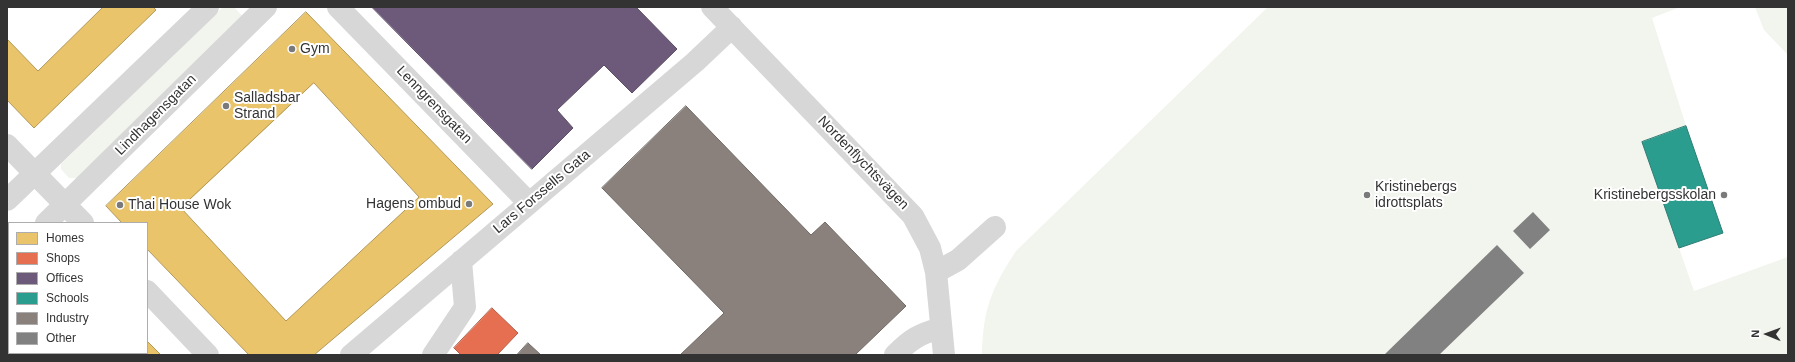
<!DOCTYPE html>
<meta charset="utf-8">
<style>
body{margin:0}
#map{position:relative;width:1795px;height:362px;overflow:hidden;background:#fff;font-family:Helvetica,sans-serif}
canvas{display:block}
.frame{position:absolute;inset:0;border:8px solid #333;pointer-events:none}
.legend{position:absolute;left:8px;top:222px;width:140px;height:132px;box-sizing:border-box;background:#fff;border:1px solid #adadad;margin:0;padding:5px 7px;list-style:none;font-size:12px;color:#333}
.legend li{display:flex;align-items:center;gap:8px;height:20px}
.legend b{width:20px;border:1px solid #adadad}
.north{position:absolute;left:1747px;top:314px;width:40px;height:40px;-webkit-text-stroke:3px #fff;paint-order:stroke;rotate:271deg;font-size:11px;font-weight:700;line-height:16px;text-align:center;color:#333}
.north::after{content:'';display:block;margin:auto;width:14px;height:18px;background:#333;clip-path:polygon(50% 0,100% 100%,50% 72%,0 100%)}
</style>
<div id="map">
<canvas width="1795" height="362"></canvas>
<div class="frame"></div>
<ul class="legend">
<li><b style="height:11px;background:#e9c46a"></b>Homes</li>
<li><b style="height:11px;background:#e76f51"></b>Shops</li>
<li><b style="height:11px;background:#6d597a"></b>Offices</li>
<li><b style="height:11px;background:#2a9d8f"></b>Schools</li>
<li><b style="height:11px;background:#8a817c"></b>Industry</li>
<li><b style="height:11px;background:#818181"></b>Other</li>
</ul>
<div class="north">N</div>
</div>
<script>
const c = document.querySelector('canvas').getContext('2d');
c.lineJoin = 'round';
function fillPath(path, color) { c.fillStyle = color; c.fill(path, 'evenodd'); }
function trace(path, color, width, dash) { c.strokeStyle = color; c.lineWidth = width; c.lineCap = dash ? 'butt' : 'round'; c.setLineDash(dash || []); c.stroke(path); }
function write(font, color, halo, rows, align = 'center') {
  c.font = font + ' Helvetica,sans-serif'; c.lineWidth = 4; c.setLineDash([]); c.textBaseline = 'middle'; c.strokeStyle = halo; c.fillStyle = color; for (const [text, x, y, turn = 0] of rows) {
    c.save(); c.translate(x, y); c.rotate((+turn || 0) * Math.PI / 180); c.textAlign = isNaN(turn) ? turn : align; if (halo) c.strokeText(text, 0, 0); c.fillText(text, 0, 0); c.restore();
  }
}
fillPath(new Path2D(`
 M223,7h11l9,10 -166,161h-8l-8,-9v-5z
 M1268,7h412l-28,11 34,108 -44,16 52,149 94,-34v98h-806c1,-45 9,-66 34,-104z
 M1755,7h33v48l-24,-25z`), '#f1f5ed');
const homes = new Path2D(`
 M101,7h52l3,3 -122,118 -27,-28v-61l31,32 64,-63z
 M306,12l187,192 -179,151h-65l-102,-106v-26h-25l-16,-17zM314,83l105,114 -133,124 -105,-113z
 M9,292v61h12l-2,2h-12v-61z
 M147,341l14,14h-66l-2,-2h54z`);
fillPath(homes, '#e9c46a');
trace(homes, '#b2985a', 1);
const shops = new Path2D(`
 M492,308l26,25 -21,22h-36l-7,-7z`);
fillPath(shops, '#e76f51');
trace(shops, '#b15d48', 1);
const offices = new Path2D(`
 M372,7h264l41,42 -45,44 -28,-28 -47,45 16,18 -41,41z`);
fillPath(offices, '#6d597a');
trace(offices, '#5c4e65', 1);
const schools = new Path2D(`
 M1686,126l37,107 -44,15 -37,-106z`);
fillPath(schools, '#2a9d8f');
trace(schools, '#2d7d73', 1);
const industry = new Path2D(`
 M686,106l125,129 14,-13 81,84 -51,49h-175l44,-42 -122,-125z
 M528,343l13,12h-24z`);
fillPath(industry, '#8a817c');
trace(industry, '#706a66', 1);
fillPath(new Path2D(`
 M1533,212l17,18 -20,19 -17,-18z
 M1497,245l27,28 -85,82h-55z`), '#818181');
trace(new Path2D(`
 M338,7l191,196
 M712,7l201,209 17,32 6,24 8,83
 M7,145l76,78
 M7,200l201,-193
 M46,223l220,-216
 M7,261l2,-2
 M936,272l22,-12 37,-33
 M147,291l61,64
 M351,355l344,-293 37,-35
 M433,355l32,-48 -4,-46
 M895,355c16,-16 24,-21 46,-27`), '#d7d7d7', 22);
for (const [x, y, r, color] of [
 [292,49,4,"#7a7a7a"],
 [226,106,4,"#7a7a7a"],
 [1367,195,4,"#7a7a7a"],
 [1724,195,4,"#7a7a7a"],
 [469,204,4,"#7a7a7a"],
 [120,205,4,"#7a7a7a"]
]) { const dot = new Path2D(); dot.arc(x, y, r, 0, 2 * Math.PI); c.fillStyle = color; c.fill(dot); trace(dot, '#fff', 1.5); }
write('14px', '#333', '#fff', [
 ["Gym",300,49],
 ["Salladsbar",234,98],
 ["Strand",234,114],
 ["Kristinebergs",1375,187],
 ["idrottsplats",1375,203],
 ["Kristinebergsskolan",1716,195,"right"],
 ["Hagens ombud",461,204,"right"],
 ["Thai House Wok",128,205]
], 'left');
write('14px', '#333', '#fff', [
 ["Lenngrensgatan",434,105,46],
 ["Lindhagensgatan",156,115,-45],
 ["Nordenflychtsvägen",863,163,46],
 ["Lars Forssells Gata",542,192,-40]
]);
</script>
